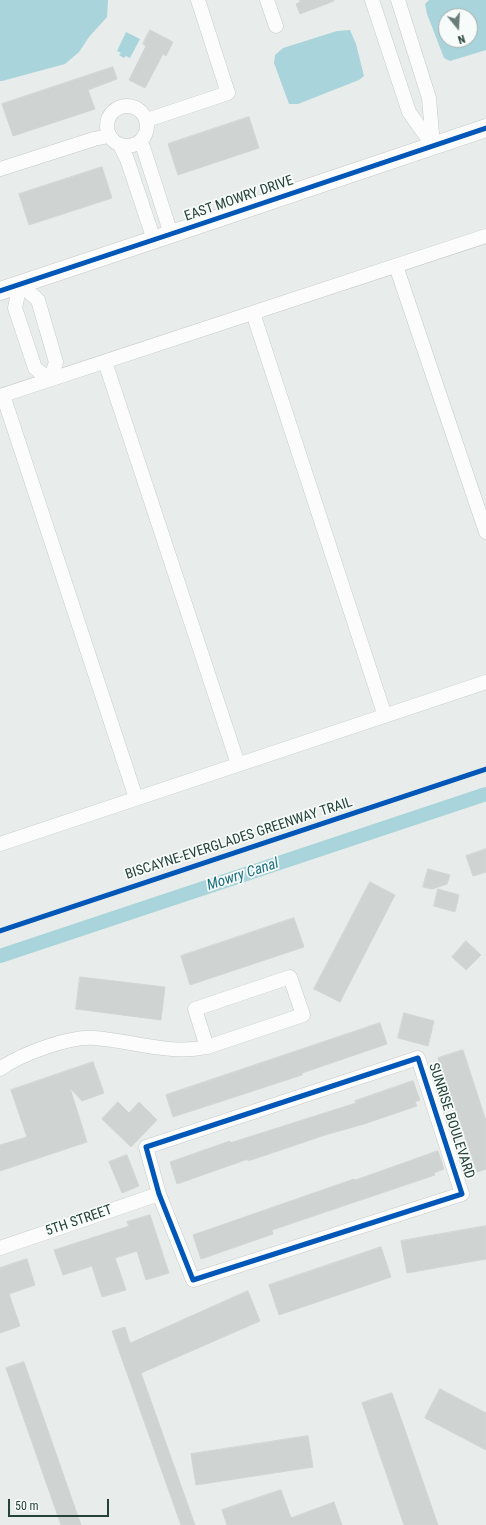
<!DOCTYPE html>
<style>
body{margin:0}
#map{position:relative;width:486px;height:1525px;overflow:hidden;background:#e8edeb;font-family:"Roboto Condensed",sans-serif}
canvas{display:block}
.north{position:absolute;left:438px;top:8px;width:40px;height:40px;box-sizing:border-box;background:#f7fbf9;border:1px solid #a3b1ad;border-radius:50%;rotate:162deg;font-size:11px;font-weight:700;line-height:16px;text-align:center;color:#24423a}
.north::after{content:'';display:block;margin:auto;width:14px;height:18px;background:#697e78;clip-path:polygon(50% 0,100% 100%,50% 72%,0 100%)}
.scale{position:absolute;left:8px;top:1499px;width:101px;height:18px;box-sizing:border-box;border:2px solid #24423a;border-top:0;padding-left:5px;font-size:12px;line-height:14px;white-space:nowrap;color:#24423a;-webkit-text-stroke:3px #f7fbf9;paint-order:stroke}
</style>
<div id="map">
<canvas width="486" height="1525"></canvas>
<div class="north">N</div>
<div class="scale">50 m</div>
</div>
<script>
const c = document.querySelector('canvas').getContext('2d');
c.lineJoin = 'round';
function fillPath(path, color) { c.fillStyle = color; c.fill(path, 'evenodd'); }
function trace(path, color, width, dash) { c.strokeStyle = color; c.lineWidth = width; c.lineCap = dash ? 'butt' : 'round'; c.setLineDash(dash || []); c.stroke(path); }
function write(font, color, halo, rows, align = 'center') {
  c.font = font + ' "Roboto Condensed",sans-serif'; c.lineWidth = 3.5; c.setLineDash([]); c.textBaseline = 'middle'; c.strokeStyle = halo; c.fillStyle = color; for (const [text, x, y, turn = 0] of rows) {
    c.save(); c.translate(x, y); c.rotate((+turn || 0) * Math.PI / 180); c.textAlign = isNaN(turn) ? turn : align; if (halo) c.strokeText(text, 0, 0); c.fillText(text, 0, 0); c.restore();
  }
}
fillPath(new Path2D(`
 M0,0h108l-1,17 -18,20 -10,15 -14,12 -63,17h-2z
 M429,0h57v50l-36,11 -6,-3 -17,-44 -2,-10zM446,16h24v24h-24z
 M350,30l6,14 8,32 -5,4 -61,24h-9l-15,-41 1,-8 8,-7 54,-17z
 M126,32l14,7 -10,19 -4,-2 -2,2 -5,-3 2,-2 -4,-2z`), '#a9d4db');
trace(new Path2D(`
 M0,956l486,-162`), '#a9d4db', 14);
const building = new Path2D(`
 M300,0h34v1l-34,13 -4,-10 4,-2z
 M150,30l23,12 -7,14 -3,-2 -18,34 -16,-8 17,-34 -3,-2z
 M113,67l4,12 -29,11 7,19 -82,27 -11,-32z
 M249,117l10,31 -81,27 -10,-31z
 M102,167l10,31 -83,27 -10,-31z
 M486,849v23l-13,4 -7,-20z
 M428,869l22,6 -3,9 -15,5 -9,-2z
 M370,882l25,13 -55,107 -26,-13z
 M438,889l21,6 -4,17 -21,-6z
 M294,918l10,29 -114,38 -9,-29z
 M466,941l15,14 -15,15 -14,-13z
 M80,977l85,10 -4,33 -85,-11z
 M404,1013l30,8 -6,25 -30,-8z
 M380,1023l7,21 -85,29v2l-129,42 -7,-22z
 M463,1050l23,71v48l-9,3 -39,-114z
 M93,1062l11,31 -22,8 -12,-13 17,54 -87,29v-26l27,-8 -16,-47z
 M413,1081l7,19 -5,2 2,4 -53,18 -39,11 -53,18 -24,8v-2l-71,25 -7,-22 60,-21v2l126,-40 -1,-2z
 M118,1102l11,11 10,-11 18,18 -26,27 -29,-28z
 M438,1151l6,18 -10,4 1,2 -163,55 1,4 -72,25 -8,-24 161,-56 1,1z
 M127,1155l12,31 -17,7 -13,-31z
 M150,1215l19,58 -23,7 -9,-29 -22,7 11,32 -24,7 -10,-31 -29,9 -9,-25 75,-24 -2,-4z
 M486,1226v33l-79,14 -6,-32z
 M381,1247l10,30 -112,38 -10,-30z
 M27,1259l8,26 -26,9 11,32 -20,7v-65z
 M248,1291l12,30 -119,52 54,152h-14l-69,-194 13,-4 5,16z
 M24,1362l57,163h-20l-55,-157z
 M440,1389l46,24v37l-61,-32z
 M392,1393l22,63 24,69h-34l-42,-122z
 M308,1436l5,31 -117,18 -5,-31z
 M281,1490l10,28 43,-16 8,23h-115l-5,-15z`);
fillPath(building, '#cfd4d2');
trace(building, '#d1d6d4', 1);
const minor = new Path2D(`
 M267,0l9,26
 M372,0l37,112 24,34
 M398,0l31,98 4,48
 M107 126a20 20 0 1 1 40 0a20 20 0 1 1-40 0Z
 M147,120l81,-27 -30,-93
 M140,142l3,5 28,87
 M120,145l7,14 27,81
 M0,169l94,-30 15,-3
 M396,266l90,266
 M20,284l18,16 18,62 -6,18 -15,-12 -20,-60z
 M253,313l132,403
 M105,362l133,402
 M3,395l133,403
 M0,396l486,-160
 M0,844l486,-162
 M418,1058l44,136 -269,86 -34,-86 -13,-47z
 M0,1069c21,-15 69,-33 95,-31 37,3 75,17 112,9l96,-32 -13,-38 -95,32 12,38
 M0,1248l159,-54`);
const tertiary = new Path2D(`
 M0,291l171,-57 315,-106`);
trace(minor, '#c5cac8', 15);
trace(tertiary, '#c5cac8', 19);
trace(minor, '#fcfcfc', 14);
trace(tertiary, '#fcfcfc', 18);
trace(new Path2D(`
 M0,291l171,-57 315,-106
 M0,931l486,-162
 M418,1058l44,136 -269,86 -34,-86 -13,-47z`), '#0057b8', 5);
write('14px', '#24423a', '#f7fbf9', [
 ["EAST MOWRY DRIVE",239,199,-19],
 ["BISCAYNE-EVERGLADES GREENWAY TRAIL",239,839,-18],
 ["SUNRISE BOULEVARD",451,1121,72],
 ["5TH STREET",79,1221,-19]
]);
write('italic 15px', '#1c6f80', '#f7fbf9', [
 ["Mowry Canal",243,875,-18]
]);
</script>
